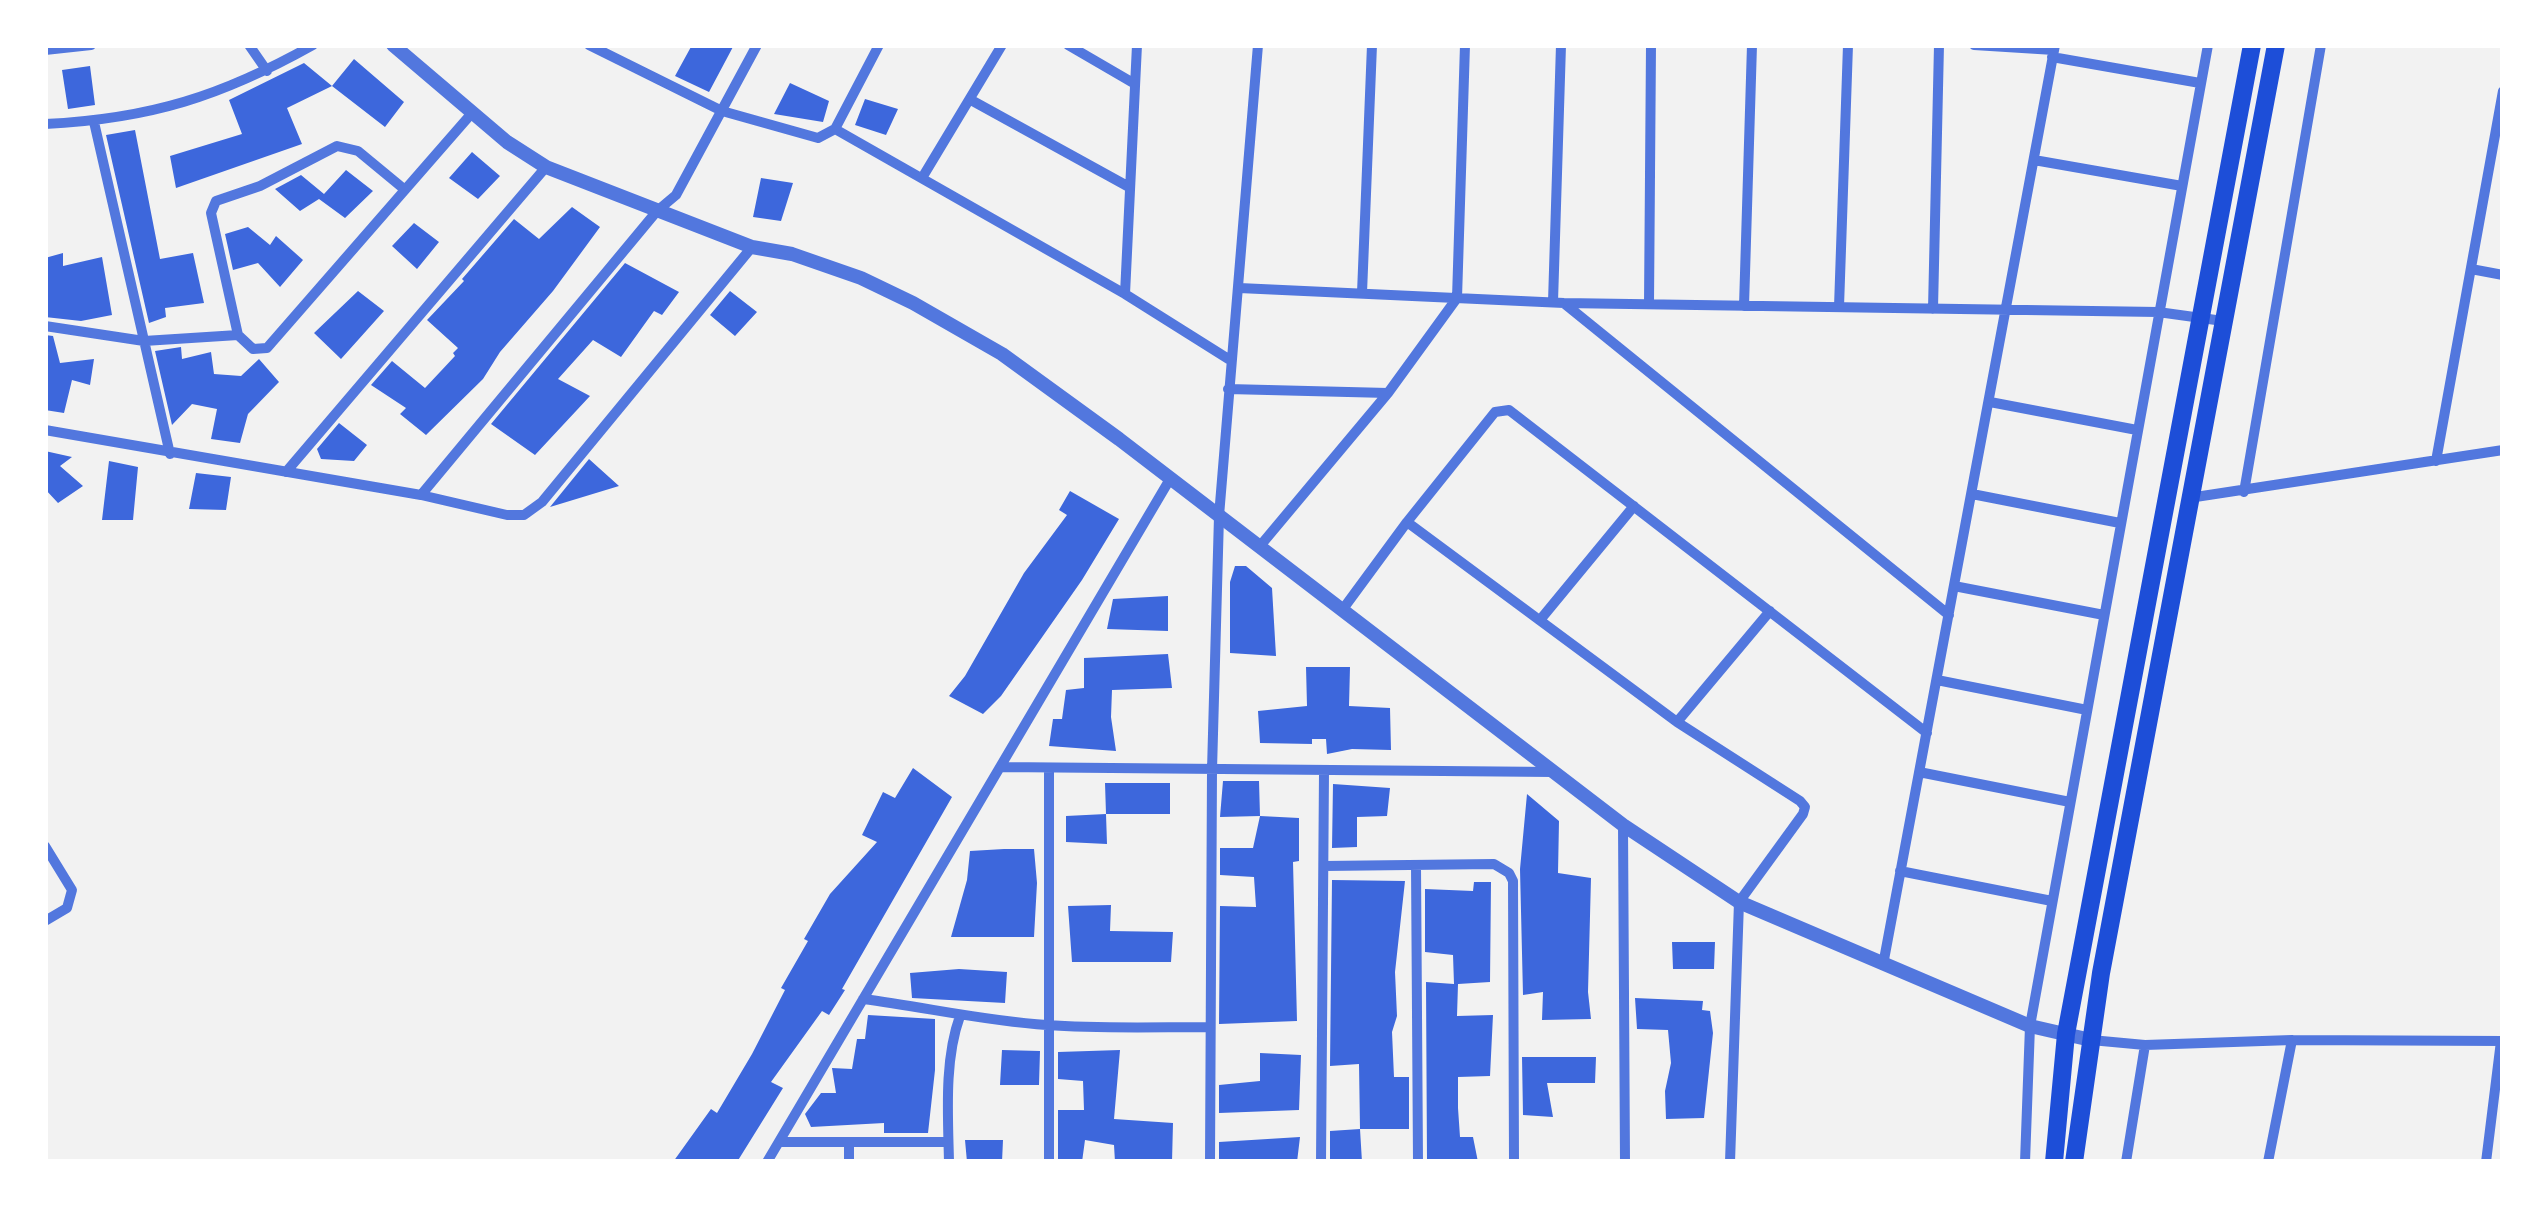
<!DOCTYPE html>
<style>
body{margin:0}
#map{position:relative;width:2548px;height:1207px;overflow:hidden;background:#f2f2f2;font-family:"Roboto Condensed",sans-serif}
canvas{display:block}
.frame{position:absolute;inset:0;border:48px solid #fff;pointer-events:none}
</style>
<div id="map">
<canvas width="2548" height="1207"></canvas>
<div class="frame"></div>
</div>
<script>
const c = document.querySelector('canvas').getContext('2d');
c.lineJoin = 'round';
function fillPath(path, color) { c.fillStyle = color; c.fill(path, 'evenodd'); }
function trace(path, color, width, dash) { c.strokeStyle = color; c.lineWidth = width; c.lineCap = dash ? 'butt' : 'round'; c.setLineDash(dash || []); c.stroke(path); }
fillPath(new Path2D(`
 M692,45h42l-25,47 -34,-16z
 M354,59l50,43 -19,25 -53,-41z
 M304,63l28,23 -45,22 15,36 -126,44 -6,-32 72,-22 -13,-34z
 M90,66l5,39 -27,4 -6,-39z
 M790,83l39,18 -6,21 -49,-8z
 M865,99l33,10 -12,26 -31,-10z
 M135,130l25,129 33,-6 11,50 -39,5 1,9 -17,6 -43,-188z
 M472,152l28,24 -22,23 -29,-21z
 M346,170l27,21 -28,27 -26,-19 -19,12 -25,-22 26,-14 23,19z
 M761,178l32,5 -12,38 -28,-4z
 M572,207l28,20 -47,64 -53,61 -17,27 -57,56 -26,-21 6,-6 -35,-23 21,-24 33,27 30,-32 -2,-3 5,-5 -31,-28 37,-39 -2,-2 52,-60 25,20z
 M414,223l25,19 -22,27 -25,-23z
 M248,227l22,18 6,-9 27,24 -23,27 -22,-24 -25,7 -8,-36z
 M63,253v13l39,-9 10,58 -31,6 -36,-4v-59z
 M625,263l54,29 -17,23 -8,-4 -33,46 -28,-17 -35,39 32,17 -55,59 -44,-31z
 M358,291l26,20 -43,48 -27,-26z
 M730,291l27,21 -22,24 -25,-21z
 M45,335l8,1 7,27 34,-4 -4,26 -18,-5 -8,33 -19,-3z
 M181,347l1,12 29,-7 3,22 27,2 18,-17 20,23 -31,32 -8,29 -29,-4 6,-30 -25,-5 -20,21 -17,-74z
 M339,423l28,22 -13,16 -33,-2 -4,-10z
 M45,451l27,6 -12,9 23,20 -25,17 -13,-14z
 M589,459l30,27 -69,21z
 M109,461l29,6 -5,53h-31z
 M196,473l35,4 -5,33 -37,-1z
 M1070,491l49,28 -37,61 -81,116 -18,18 -34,-18 16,-20 59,-103 43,-58 -8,-5z
 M1235,566h11l26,22 4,68 -46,-3v-71z
 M1168,596v35l-61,-2 6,-30z
 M1168,654l4,34 -60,2 -1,27 5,34 -67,-5 4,-27h9l4,-29 18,-2v-30z
 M1306,667h44l-1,39 41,2 1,42 -39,-1 -25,5 -1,-15h-14v5l-52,-1 -2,-32 49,-5z
 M913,768l39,29 -110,192 3,1 -16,25 -7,-4 -51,71 12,6 -46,74h-64l38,-53 6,4 35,-59 33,-64 -4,-2 27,-47 -4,-2 26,-45 47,-52 -15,-7 21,-43 12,6z
 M1223,781h36l1,35 -40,1z
 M1105,783h65v31h-64z
 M1333,784l57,4 -3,28 -30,1v30l-25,1z
 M1527,794l32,27 -1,52 33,5 -3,114 3,27 -49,1 1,-28 -20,3 -3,-126z
 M1106,814l1,30 -41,-2v-26z
 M1260,816l39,2v43l-6,1 4,159 -78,3 1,-118 36,1 -2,-30 -34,-2v-27h33z
 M1004,849h30l3,34 -3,54h-83l16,-57 3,-29z
 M1332,880l73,1 -10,91 2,44 -5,16 2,45h15v52h-49l-1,-65 -29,2z
 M1474,882h17l-1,100 -32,2 -1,32 36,-1 -3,61 -32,1v31l2,29h13l5,25h-51l-1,-180 28,2 -1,-29 -28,-3v-63l48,2z
 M1111,905l-1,26 63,1 -2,30h-99l-4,-56z
 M1672,942h43l-1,27h-41z
 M959,969l48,3 -2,31 -93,-5 -2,-25z
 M1635,998l68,3 -1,9 8,1 3,22 -9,85 -38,1 -1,-28 6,-28 -3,-33 -31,-1z
 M868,1015l67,4v51l-7,63h-44v-10l-73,4 -6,-13 16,-21h15l-4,-25 20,1 5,-30h8z
 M1002,1050l38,1 -1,34h-39z
 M1120,1050l-6,69 59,4 -1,39h-57l-1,-17 -29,-5 -3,22h-24v-52h26l-1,-29 -25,-2v-27z
 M1260,1053l41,2 -2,55 -80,3v-28l41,-4z
 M1522,1057h74l-1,26h-48l6,34 -30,-2z
 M1360,1129l2,33h-32v-31z
 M1300,1137l-3,25h-78v-20z
 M965,1140h38l-1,22h-35z`), '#3d67dc');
trace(new Path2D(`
 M249,45l18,26
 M589,45l133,66 96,27 17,-9 44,-84
 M1068,45l67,39
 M1974,45l80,5
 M45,50l46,-5
 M2052,57l148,26
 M971,100l158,87
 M94,122l76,332
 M45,124c105,-5 177,-28 268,-79
 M835,129l290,165 105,66
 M2034,160l148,26
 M922,178l80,-133
 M404,189l-46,-38 -21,-5 -77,40 -44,15 -5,12 27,122 15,14 14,-1 205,-235
 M2471,269l32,6
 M1239,288l325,15 594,9 65,9
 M1362,293l10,-248
 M1125,294l12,-249
 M1553,302l8,-257
 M1565,304l384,311
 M1649,304l2,-259
 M1744,306l8,-261
 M1839,307l9,-262
 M1933,309l6,-264
 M45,326l99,15 94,-6
 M1228,389l160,4
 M1990,402l147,28
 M45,430l376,65 86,20h17l18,-13 210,-255
 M2436,461l67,-370
 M286,472l260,-305
 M2244,492l77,-447
 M1972,494l148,29
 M421,495l236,-284 19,-16 81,-150
 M2189,498l314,-48
 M1407,522l270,200 123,79 5,6 -2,7 -64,88 -9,260
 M1260,546l128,-153 69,-95 8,-253
 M1954,586l150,29
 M1343,609l64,-87 88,-110 14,-2 418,323
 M1540,620l94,-114
 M1937,680l150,30
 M1677,722l93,-111
 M1001,767l552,5
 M1919,772l151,30
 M1623,825l2,337
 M45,846l27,44 -5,18 -22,13
 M1416,865l2,297
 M1324,866l170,-2 15,9 4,8 1,281
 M1900,871l152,30
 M1883,965l172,-920
 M863,999c62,8 122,22 184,26 53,4 108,2 162,2
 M2091,1040l54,5 147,-5 211,1
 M779,1142h169
 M767,1162l403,-683
 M849,1162v-20
 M949,1162c-1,-47 -5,-102 11,-146
 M1049,1162v-394
 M1210,1162l2,-392 7,-254 39,-471
 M1321,1162l3,-390
 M2025,1162l5,-136 178,-981
 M2126,1162l19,-117
 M2268,1162l24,-122
 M2486,1162l15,-121`), '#5277de', 10);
trace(new Path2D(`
 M393,45l114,97 39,25 206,80 40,7 69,24 52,25 89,51 117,85 504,386 116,77 291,124 61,14`), '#5277de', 14);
trace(new Path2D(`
 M2054,1162l12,-128 186,-989
 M2074,1162l27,-189 175,-928`), '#1d4ed8', 18);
</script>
